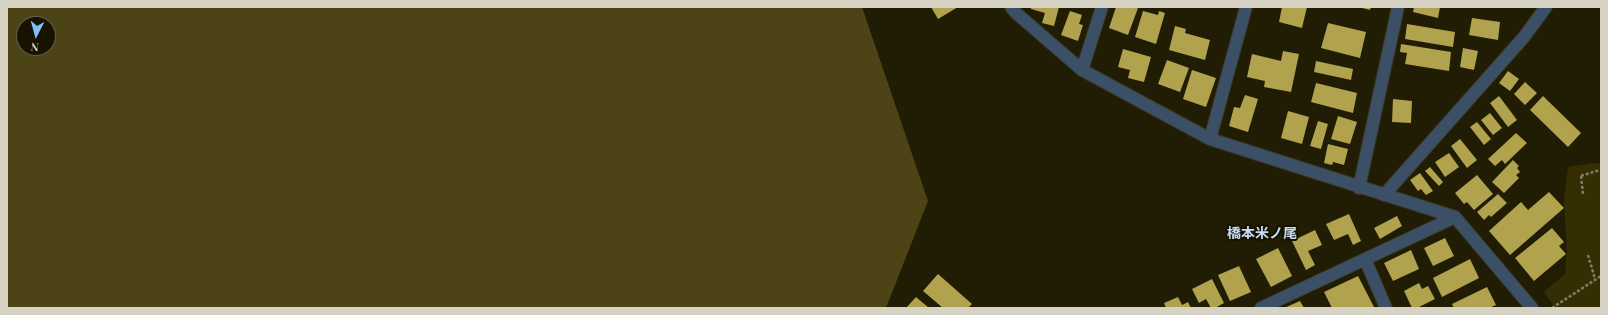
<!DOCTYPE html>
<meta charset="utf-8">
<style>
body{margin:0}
#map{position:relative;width:1608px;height:315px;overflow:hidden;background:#211c04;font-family:"Playfair Display",serif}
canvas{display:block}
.frame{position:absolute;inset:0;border:8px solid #d6d3c5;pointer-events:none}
.north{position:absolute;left:16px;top:16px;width:40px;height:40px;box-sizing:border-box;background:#171300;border:1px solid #63604f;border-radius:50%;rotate:186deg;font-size:11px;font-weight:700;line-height:16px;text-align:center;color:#d6d3c5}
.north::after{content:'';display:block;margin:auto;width:14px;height:18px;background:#85bbfb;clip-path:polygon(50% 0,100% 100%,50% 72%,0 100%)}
</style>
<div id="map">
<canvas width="1608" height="315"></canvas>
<div class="frame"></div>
<div class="north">N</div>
</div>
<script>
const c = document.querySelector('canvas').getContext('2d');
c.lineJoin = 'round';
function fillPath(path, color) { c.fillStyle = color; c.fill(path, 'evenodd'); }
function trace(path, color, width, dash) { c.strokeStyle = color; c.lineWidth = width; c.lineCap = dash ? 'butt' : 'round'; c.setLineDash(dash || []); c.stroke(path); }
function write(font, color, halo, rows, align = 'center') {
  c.font = font + ' "Playfair Display","Noto Sans JP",serif'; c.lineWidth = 4; c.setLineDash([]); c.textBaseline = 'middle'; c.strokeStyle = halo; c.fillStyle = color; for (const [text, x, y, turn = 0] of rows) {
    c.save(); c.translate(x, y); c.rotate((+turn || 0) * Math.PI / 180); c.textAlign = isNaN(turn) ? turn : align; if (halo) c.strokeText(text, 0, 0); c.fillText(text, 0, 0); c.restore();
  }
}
fillPath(new Path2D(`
 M1593,163l8,1v144h-46l-11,-16 21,-18 2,-23 -3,-51 4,-33z`), '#362e03');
fillPath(new Path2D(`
 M7,7h855l66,194 -42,107h-879zM24,24h24v24h-24z`), '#4c4317');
fillPath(new Path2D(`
 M931,7h27l-20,12z
 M1031,7h28l-5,19 -12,-3 3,-10 -14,-4z
 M1116,7l22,1 -10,27 -19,-7z
 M1282,7h25l-5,21 -23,-6z
 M1358,7h13l-1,3z
 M1414,7h26l-2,11 -25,-6z
 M1070,11l12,4 -3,9 4,1 -5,16 -17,-6z
 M1143,11l15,4 1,-4 6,2 -9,31 -21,-7z
 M1472,18l28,4 -2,18 -29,-5z
 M1328,23l38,9 -6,26 -39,-10z
 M1407,24l48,8 -2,15 -48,-8z
 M1175,26l11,3 -1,4 25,7 -5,20 -36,-10z
 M1401,44l50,8 -2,19 -44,-7 2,-11 -7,-1z
 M1463,48l15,3 -4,19 -14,-3z
 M1123,49l28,8 -7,25 -16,-4 2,-8 -12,-3z
 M1283,51l16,3 -8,38 -27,-5 1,-6 -18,-4 5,-23 29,7z
 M1167,60l22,8 -9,24 -22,-8z
 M1316,61l37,8 -2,11 -37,-8z
 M1192,70l24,8 -10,29 -23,-8z
 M1508,71l11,8 -9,12 -11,-8z
 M1525,82l12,11 -12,12 -11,-11z
 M1316,83l41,10 -4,20 -42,-11z
 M1245,95l13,4 -10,33 -19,-6 5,-19 6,1z
 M1499,96l18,24 -9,7 -18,-24z
 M1543,96l38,37 -13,14 -38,-37z
 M1393,99l19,2 -1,22 -19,-1z
 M1288,111l21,6 -7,27 -21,-6z
 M1490,113l12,15 -9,7 -12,-15z
 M1338,116l19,6 -7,22 -19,-5z
 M1318,121l10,3 -7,25 -11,-3z
 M1477,122l14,17 -7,6 -14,-18z
 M1516,133l11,10 -22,21 -3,-4 -7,6 -7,-7z
 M1460,139l17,21 -10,8 -16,-22z
 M1328,144l20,5 -4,16 -11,-3 -1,3 -8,-2z
 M1449,153l10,14 -14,10 -10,-15z
 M1513,160l6,6 -2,2 3,4 -4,3 3,3 -15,15 -12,-11z
 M1430,167l13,15 -4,4 -14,-15z
 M1420,173l13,18 -7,4 -5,-6 -3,2 -8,-11z
 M1477,175l16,19 -19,16 -7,-8 -3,2 -9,-11z
 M1549,192l15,16 -54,47 -21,-24 32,-29 7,8z
 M1498,194l9,9 -16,14 -2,-2 -5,5 -7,-8z
 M1349,214l12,27 -8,4 -5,-11 -14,6 -8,-16z
 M1397,216l5,10 -22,13 -6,-11z
 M1552,228l12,14 -5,4 7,8 -32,27 -19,-23z
 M1315,230l7,15 -14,6 7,14 -9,5 -14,-29z
 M1445,238l9,18 -21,10 -9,-18z
 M1278,248l14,28 -21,11 -15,-28z
 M1411,250l8,19 -26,12 -9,-18z
 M1470,259l9,19 -37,19 -9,-19z
 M1239,266l12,26 -21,9 -12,-26z
 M938,274l34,30 -4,4h-25l-20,-17z
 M1358,276l16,31 -42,1 -8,-16z
 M1212,279l12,24 -9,5h-4l-5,-9 -7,4 -7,-14z
 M1419,283l3,6 6,-3 7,13 -18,9h-5l-8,-17z
 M1487,287l9,18 -7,3h-35l-2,-4z
 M916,297l13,11h-23z
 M1178,297l4,8 6,-3 3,6h-25l-2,-5z
 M1300,301l4,7h-20z`), '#b1a24e');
const minor = new Path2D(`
 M1011,7l5,6 66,57 128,69 245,78 77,91
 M1082,70l20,-63
 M1210,139l36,-132
 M1359,188l39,-181
 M1384,195l140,-158 22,-30
 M1365,259l21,49
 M1261,308l194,-91`);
trace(minor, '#3a361f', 14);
trace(new Path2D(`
 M1581,176l15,-5h5
 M1581,176l2,18
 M1588,255l7,24
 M1552,308l49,-32`), '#827e6b', 2.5, [3, 2]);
trace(minor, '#3b4f67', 12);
write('bold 14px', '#c8ddf5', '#171300', [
 ["橋本米ノ尾",1262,234]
]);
</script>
